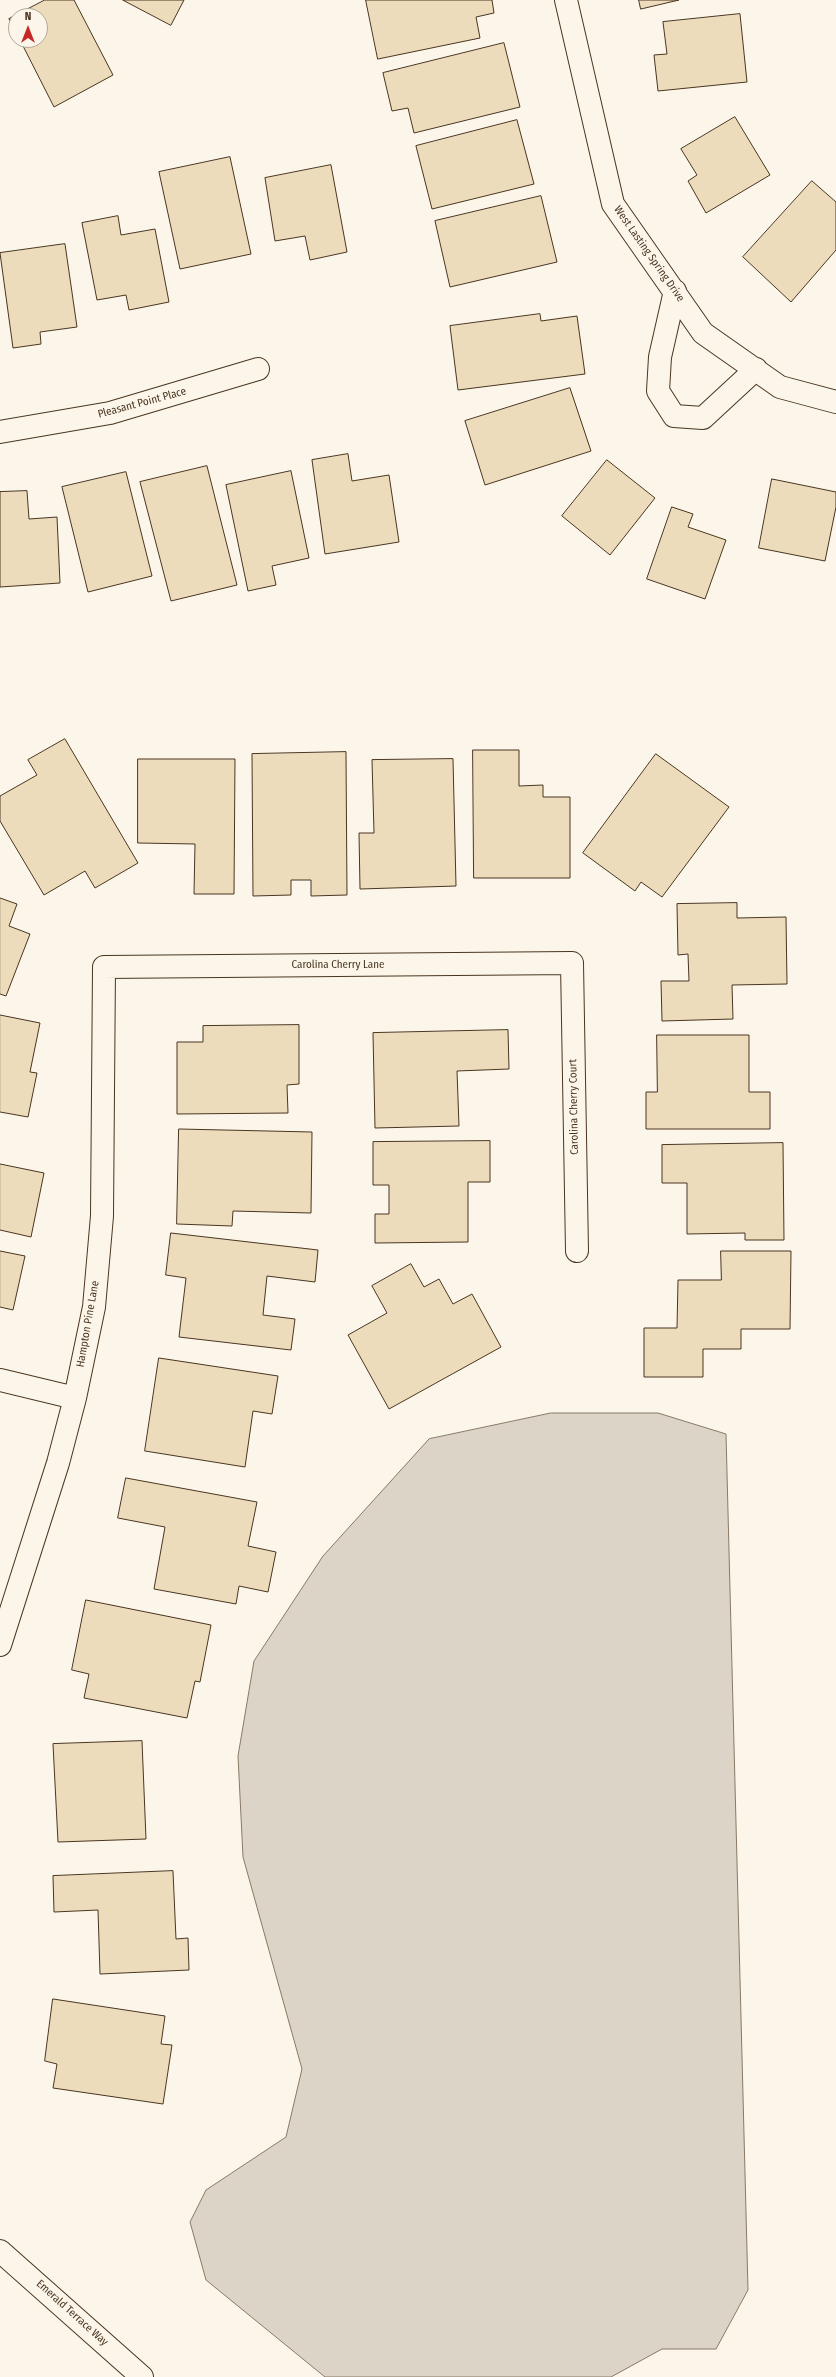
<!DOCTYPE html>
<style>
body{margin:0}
#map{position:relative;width:836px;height:2377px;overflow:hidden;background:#fbf6e9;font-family:"Fira Sans Condensed",sans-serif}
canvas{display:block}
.north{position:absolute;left:8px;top:8px;width:40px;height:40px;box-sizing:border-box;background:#fbf6e9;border:1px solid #b4a999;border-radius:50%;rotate:0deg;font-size:11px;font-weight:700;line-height:16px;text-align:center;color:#4a3520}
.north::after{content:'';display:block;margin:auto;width:14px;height:18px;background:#c62828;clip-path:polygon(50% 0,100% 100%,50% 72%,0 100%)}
</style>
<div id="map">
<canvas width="836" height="2377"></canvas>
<div class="north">N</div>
</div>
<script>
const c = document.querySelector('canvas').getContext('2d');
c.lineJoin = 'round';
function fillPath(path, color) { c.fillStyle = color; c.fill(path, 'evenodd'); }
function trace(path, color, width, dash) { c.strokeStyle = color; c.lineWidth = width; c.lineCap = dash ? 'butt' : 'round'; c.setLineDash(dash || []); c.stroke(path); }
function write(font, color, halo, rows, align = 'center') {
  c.font = font + ' "Fira Sans Condensed",sans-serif'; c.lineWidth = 3; c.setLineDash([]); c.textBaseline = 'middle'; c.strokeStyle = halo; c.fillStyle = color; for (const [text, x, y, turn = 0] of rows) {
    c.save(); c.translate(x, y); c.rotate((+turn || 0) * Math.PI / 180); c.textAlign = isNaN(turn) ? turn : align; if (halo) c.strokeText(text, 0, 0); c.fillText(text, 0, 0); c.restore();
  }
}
const water = new Path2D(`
 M551,1413h107l68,21 22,856 -32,59h-54l-51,28h-286l-119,-97 -16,-58 16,-32 80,-53 16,-68 -59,-212 -5,-101 16,-95 69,-105 106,-117z`);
fillPath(water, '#dcd4c6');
trace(water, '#887966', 1);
const building = new Path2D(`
 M45,0h29l39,75 -59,32 -34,-67h20v-24h-24v16l-7,-13z
 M123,0h61l-13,25z
 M366,0h126l2,13 -18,4 4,21 -102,21z
 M639,0h40l-38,9z
 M740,14l7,68 -89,9 -4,-36 13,-1 -4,-32z
 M504,43l16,64 -106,26 -6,-25 -16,3 -9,-38z
 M735,117l35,58 -64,38 -18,-32 9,-6 -16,-26z
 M517,120l17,64 -102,25 -16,-63z
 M230,157l21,97 -71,15 -21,-97z
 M331,165l16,87 -37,8 -5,-24 -30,5 -10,-63z
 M812,181l24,21v48l-45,52 -48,-45z
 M541,196l16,66 -107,25 -15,-66z
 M118,216l3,19 34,-6 14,73 -40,8 -3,-15 -29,5 -15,-77z
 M65,244l12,83 -37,5 1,12 -28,4 -13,-95z
 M540,314l1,7 36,-5 8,58 -127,16 -8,-64z
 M570,388l21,63 -106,34 -20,-64z
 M348,454l4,27 37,-6 10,67 -74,12 -13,-94z
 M607,460l48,38 -45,57 -48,-39z
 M207,466l30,119 -66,16 -31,-119z
 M291,471l18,87 -37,8 4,19 -28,6 -22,-106z
 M126,472l26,104 -64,16 -26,-105z
 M772,479l64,13v15l-11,54 -66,-13z
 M27,491l2,28 28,-2 3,66 -60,4v-95z
 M672,507l21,7 -5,13 38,13 -21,59 -58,-20z
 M65,739l73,124 -43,25 -10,-17 -41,24 -44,-74v-25l37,-21 -9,-15z
 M473,750h46v36l24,-1v12h27v81h-96z
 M346,752l1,143 -36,1v-16h-20v15l-38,1 -1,-142z
 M656,754l73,53 -67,90 -21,-15 -6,9 -52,-38z
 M138,759h97l-1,135h-40l1,-50 -57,-1z
 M453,759l3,127 -96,3 -1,-56h15l-2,-73z
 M0,898l17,6 -8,22 21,8 -24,62 -6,-2z
 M737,903v15l49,-1 1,67 -55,1 1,34 -71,2 -1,-40h28l-1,-27 -10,1 -1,-51z
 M0,1015l40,8 -10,49 7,1 -9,44 -28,-5z
 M299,1025v59l-12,1 1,28 -111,1v-72h26v-16z
 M508,1030l1,39 -52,2 2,55 -84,2 -2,-95z
 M657,1035h92v57h21v37h-124v-37h11z
 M179,1129l133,3 -1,81 -78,-2 -1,15 -55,-2z
 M490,1141v41h-22v60l-93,1v-29h14v-29h-16v-43z
 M783,1143l1,97h-39v-7l-58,1v-51h-25v-38z
 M0,1164l44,9 -13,64 -31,-7z
 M171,1233l147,17 -3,32 -48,-6 -4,39 32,4 -4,31 -112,-13 7,-59 -20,-3z
 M0,1251l25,5 -12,54 -13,-3z
 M721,1251h70l-1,78h-49v20h-38v28h-59v-49h33l1,-48h43z
 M411,1264l13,23 15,-8 14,25 19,-10 29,53 -112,62 -41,-74 39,-22 -15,-27z
 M159,1358l119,18 -6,38 -19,-3 -8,56 -100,-16z
 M126,1478l131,24 -9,44 28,6 -8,40 -29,-6 -3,18 -82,-15 11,-62 -47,-9z
 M86,1600l125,25 -11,57 -5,-1 -8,37 -103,-20 5,-24 -17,-4z
 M142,1741l4,98 -88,3 -5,-98z
 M173,1871l3,68 12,-1 1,32 -89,4 -2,-64 -44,2 -1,-36z
 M53,1999l112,17 -4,28 11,1 -9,59 -110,-16 4,-24 -12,-3z`);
fillPath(building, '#ecdcbc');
trace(building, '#4a3520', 1);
const street = new Path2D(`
 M566,0l47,204 90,129 77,54 56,15
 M675,291l-15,66 -2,34 16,25 29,2 53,-49
 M0,432l110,-19 148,-44
 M0,1380l75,18
 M0,1645l58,-182 17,-65 19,-91 8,-91 2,-249 468,-4 5,288
 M0,2251l142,126`);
trace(street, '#4a3520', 24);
trace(street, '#fbf6e9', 22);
write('11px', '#4a3520', '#fbf6e9', [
 ["West Lasting Spring Drive",649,254,55],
 ["Pleasant Point Place",142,403,-15],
 ["Carolina Cherry Lane",338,965],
 ["Carolina Cherry Court",574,1107,-91],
 ["Hampton Pine Lane",88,1324,-80],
 ["Emerald Terrace Way",72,2313,42]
]);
</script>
